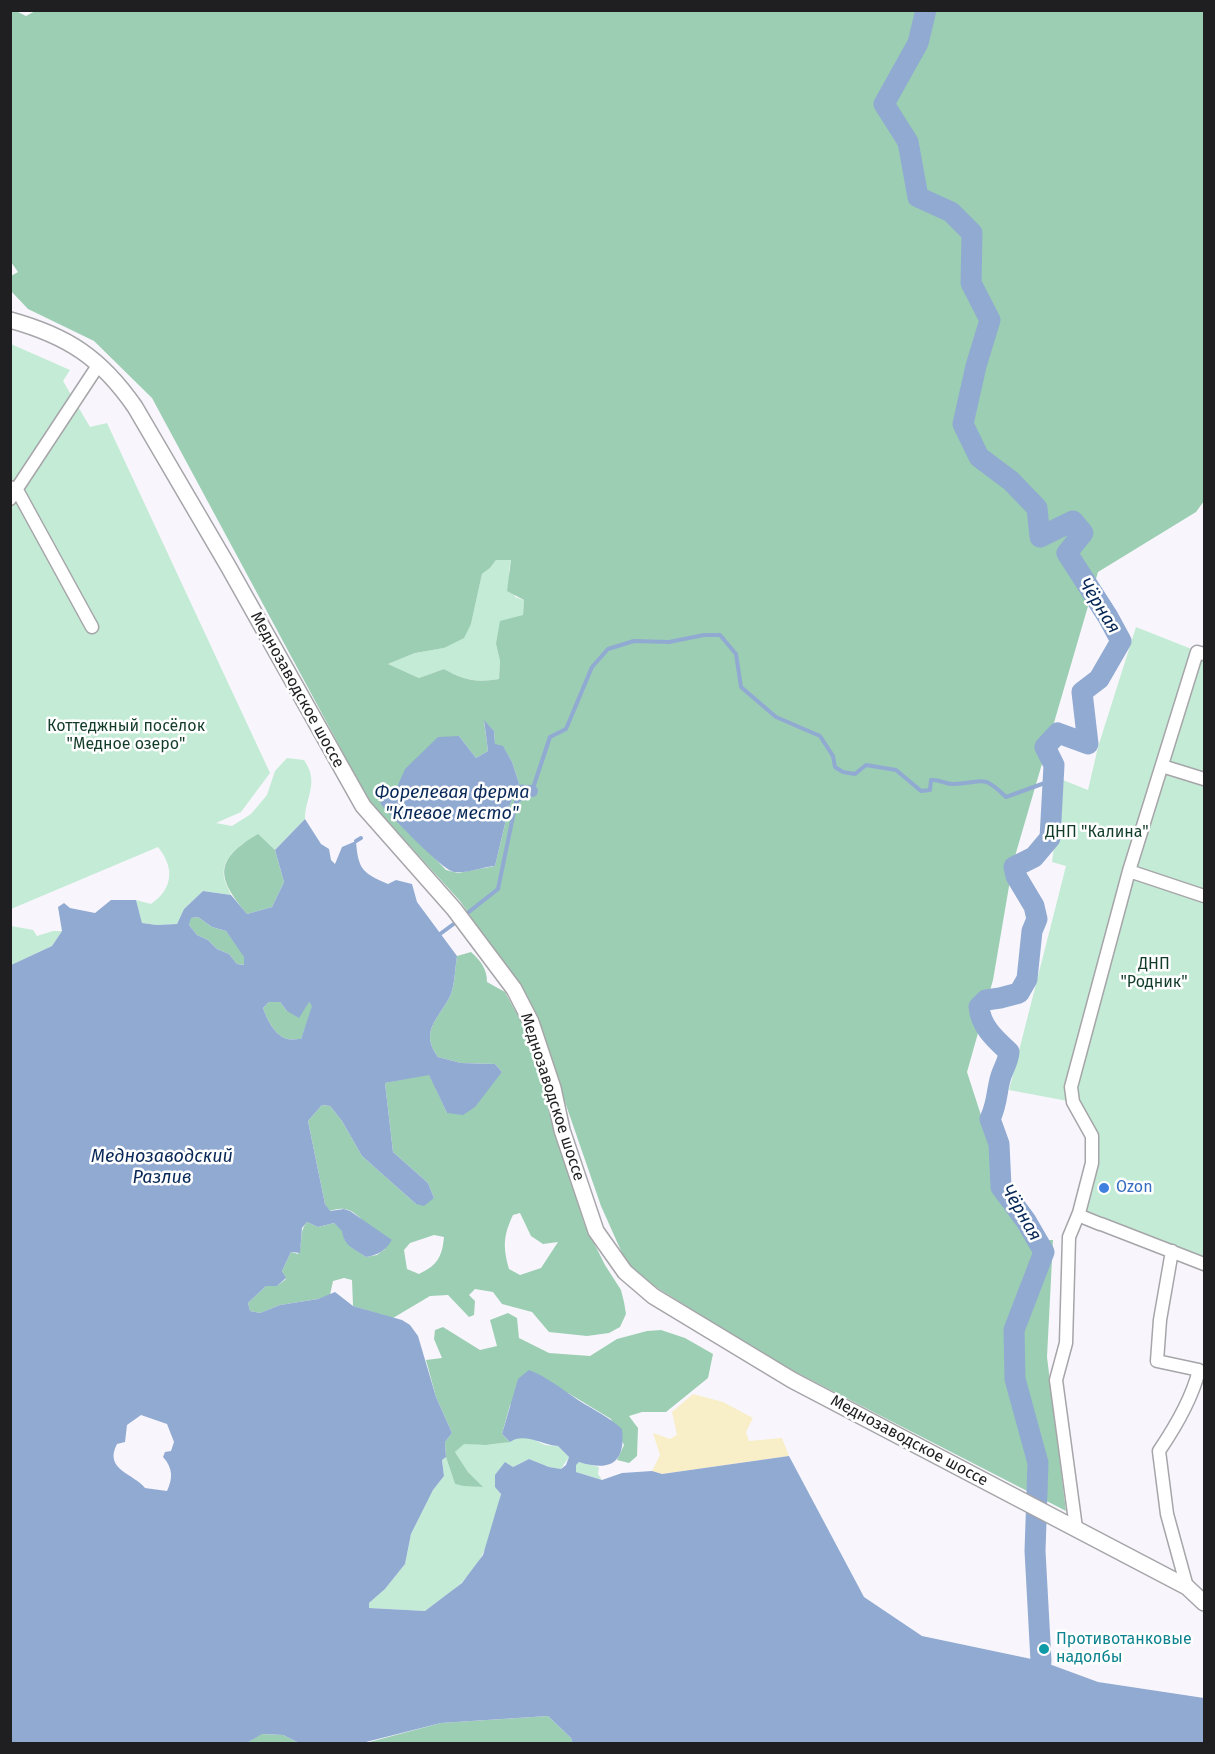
<!DOCTYPE html>
<meta charset="utf-8">
<style>
body{margin:0}
#map{position:relative;width:1215px;height:1754px;overflow:hidden;background:#f8f6fc;font-family:"Fira Sans",sans-serif}
canvas{display:block}
.frame{position:absolute;inset:0;border:12px solid #1f1e20;pointer-events:none}
</style>
<div id="map">
<canvas width="1215" height="1754"></canvas>
<div class="frame"></div>
</div>
<script>
const c = document.querySelector('canvas').getContext('2d');
c.lineJoin = 'round';
function fillPath(path, color) { c.fillStyle = color; c.fill(path, 'evenodd'); }
function trace(path, color, width, dash) { c.strokeStyle = color; c.lineWidth = width; c.lineCap = dash ? 'butt' : 'round'; c.setLineDash(dash || []); c.stroke(path); }
function write(font, color, halo, rows, align = 'center') {
  c.font = font + ' "Fira Sans",sans-serif'; c.lineWidth = 5; c.setLineDash([]); c.textBaseline = 'middle'; c.strokeStyle = halo; c.fillStyle = color; for (const [text, x, y, turn = 0] of rows) {
    c.save(); c.translate(x, y); c.rotate((+turn || 0) * Math.PI / 180); c.textAlign = isNaN(turn) ? turn : align; if (halo) c.strokeText(text, 0, 0); c.fillText(text, 0, 0); c.restore();
  }
}
fillPath(new Path2D(`
 M11,344l59,26 -7,11 27,46 17,-4 163,350 -29,39 -25,11 16,3 19,-12 16,-19 8,-24 12,-13 17,2c16,23 1,37 1,59l-30,31 -17,-15c-16,9 -37,21 -34,42 1,6 5,13 7,18l-28,-4 -19,18 -7,15 -20,1 -15,-2 -6,-23 15,4c22,-15 24,-36 7,-57l-147,62z
 M511,559l-2,12 6,26 9,3 -1,15 -8,4 -19,25 4,17 -1,18c-23,4 -35,1 -55,-10l-25,9 -31,-14 27,-11 29,-5 27,-24 11,-50 8,-6 6,-8z
 M1136,627l68,27v610l-127,-49 15,-79 -19,-34 -64,-12 57,-224 -14,-4 11,-82 25,10 10,-43z
 M11,926l22,4 4,6 16,-5h9l-10,15 -41,19z
 M515,1438h15l15,7 13,1 11,11 -8,12 -12,-2 -20,-8 -16,8 -8,-5c-4,35 -11,83 -34,110 -12,16 -30,27 -46,39l-56,-3v-5l16,-14 20,-25 6,-30 22,-44 11,-14 -2,-17 4,-2 9,27 27,3 -14,-15 -13,-20 8,-8c16,0 39,3 52,-6z
 M579,1462l20,5 -1,7 4,6 -26,-8v-8z`), '#c3ebd5');
fillPath(new Path2D(`
 M37,10l1167,1v490l-8,11 -98,60 -85,291 -20,117 -26,92 22,68 6,51 31,49h27l-6,117 19,154 -288,-148 -148,-92 -29,-65 -70,-202 -71,-103 -91,-100 -217,-403 -58,-57 -66,-32 -17,-18v-15l7,-4 -7,-10v-251h5l10,5zM496,560h15l-4,31 17,9 -1,15 -23,6 -4,23 4,17 -1,18c-24,4 -35,1 -55,-10l-25,9 -31,-14 27,-11 29,-5 20,-10 7,-14 11,-50 8,-6zM484,721l10,10 1,14 8,2 9,15 7,21 -10,24 -14,59 -37,7 -12,-3 -65,-68 78,-66 17,22 12,-7z
 M258,834l17,16 9,32 -12,25 -25,7c-31,-37 -33,-54 11,-80z
 M198,917l14,10 14,4 19,26v8l-8,-1 -8,-10 -12,-5 -9,-9 -11,-5 -8,-10 1,-7z
 M471,952c10,9 16,17 16,30l18,10 17,31 8,26 14,30 9,49 13,34 18,61 21,42 16,25 3,12 2,12 -6,13 -11,6 -22,3 -38,-4 -17,-20 -30,-8 -9,-12 -18,-3 -6,6 6,6 -1,14 -5,2 -21,-22 -18,1 -37,22 -40,-12 -1,-26 -8,-2 -11,3 -3,14 -12,4 -38,6 -20,8 -10,-2 -2,-8 18,-17h11l9,-7 -4,-8 9,-19 7,2c6,-13 0,-21 9,-32l11,5 16,-4 9,8c0,15 12,17 23,26l11,-2 8,-6c-8,-11 -26,-39 -41,-40 -4,-1 -10,1 -15,2l-4,-7 -17,-83 14,-16 8,1 12,15 20,35 54,48 18,-6 -6,-15 -35,-31 -8,-69 44,-9 18,39 55,-41 -7,-8 -34,-1 -23,-6c-20,-27 3,-40 13,-63 4,-11 4,-26 6,-38zM520,1213l11,23 12,8 15,-2 -17,26 -21,7 -11,-6c-6,-22 -6,-33 4,-54zM434,1235l10,2c-2,21 -7,28 -25,37l-12,-5 -3,-19 6,-7z
 M269,1002h11l7,9 22,-9 4,4 -12,33c-4,0 -11,1 -14,0 -13,-4 -20,-20 -24,-31z
 M508,1313l9,5 2,20 30,15 41,3 27,-17 30,-8 14,-1 24,8 28,16 -5,24 -42,34h-24l-13,4 9,12 -1,28 -8,7 -12,-3 7,-15 -13,-26 -43,-26 -58,12 -8,29 8,8 -24,3 -22,-1 -9,8 13,20 15,15 -19,-1 -9,-2 -9,-27 -1,-15 7,-9 -16,-36 -10,-37 16,-2 -8,-19 1,-9 8,-3 37,23 17,-4 -7,-26z
 M548,1716l23,22 2,5 -211,1 79,-21z
 M261,1734l22,1 16,8 -54,1z`), '#9cceb3');
fillPath(new Path2D(`
 M693,1394l30,8 30,16 -7,14 3,9 33,-3 7,18 -127,18 -10,-3 8,-16 -7,-22 17,6 7,-4 -5,-23z`), '#f8eec8');
fillPath(new Path2D(`
 M484,720l10,11 1,13 8,2 9,16 7,21 -10,24 -14,59c-13,1 -29,8 -41,6 -13,-3 -63,-56 -74,-69l17,-16 8,-18 33,-32 21,-1 17,22 12,-7z
 M305,819l16,25 8,5 2,11 4,4 7,-17 14,-6c2,29 7,32 32,43l8,-4 16,4 5,18 40,54c-2,12 -2,27 -6,38 -10,23 -33,36 -13,63l23,6 34,1 7,8 -27,35 -12,8 -16,-2 -18,-38 -44,8 8,69 35,31 6,15 -10,8 -8,-2 -54,-48 -20,-35 -12,-15 -8,-1 -14,16 17,83 5,7 14,-2 6,2 42,29c-7,11 -14,15 -26,17 -12,-9 -22,-10 -24,-26l-8,-8 -16,4 -11,-5 -5,6 -2,25 -9,-1 -9,19 4,7 -9,8h-11l-18,17 2,8 10,2 20,-8 38,-6 17,-7 18,14 49,14 8,5 8,11 18,61 16,36 -7,9 1,15 -4,3 2,16 -11,14 -22,44 -6,30 -20,25 -16,14v5l56,3 37,-28 21,-28 18,-61 -6,-7v-12l10,-13 8,5 16,-8 20,8 12,2 5,-4 3,-8 -11,-11c-16,-1 -34,-14 -48,-4l-8,-8 16,-55 11,-9c18,7 33,19 49,30 16,10 31,17 44,29 4,34 -12,43 -43,33l-3,3v7l26,8 20,-7 30,-2 10,3 127,-18 75,141 58,39 119,25 57,21 106,16v45l-631,1 -2,-6 -23,-22 -107,7 -79,20h-63l-16,-8 -21,-1 -17,10 -234,-1v-778l41,-19 10,-15 -4,-24 6,-4 6,5 25,5 16,-13h25l6,23 15,2 20,-1 7,-15 19,-18 28,4 16,19 25,-7 12,-25 -9,-32zM198,917l14,10 14,4 18,26v8l-7,-1 -8,-10 -12,-5 -9,-9 -11,-5 -8,-10 2,-7zM269,1002h11l7,9 12,7 10,-16 3,4 -11,33c-4,0 -11,1 -14,0 -13,-4 -20,-20 -24,-31zM141,1415l26,9 7,18 -3,9 -6,1 -2,5c10,11 10,21 4,34l-22,-3c-10,-14 -42,-18 -28,-44l8,-2 2,-17z`), '#91aad2');
trace(new Path2D(`
 M356,841l5,-3
 M465,915l33,-26 18,-87 16,-11 18,-54 16,-8 26,-62 16,-18 26,-8 35,1 35,-7h16l16,19 5,33 35,30 44,19 13,20 2,11 8,5 12,2 11,-9 30,5 25,21 9,-1 1,-10c9,-1 15,5 24,4 29,-1 26,-11 51,13l47,-17
 M440,934l19,-14`), '#91aad2', 4);
trace(new Path2D(`
 M501,790l31,1`), '#91aad2', 12);
trace(new Path2D(`
 M926,10l-8,33 -34,61 24,38 10,55 33,15 21,21 -1,50 19,37 -14,46 -13,58 16,33 32,24 26,27 3,29 33,-16 10,12 -16,20 41,64 13,24 -22,38 -17,13 6,52 -30,-11 -13,14 9,18 -4,73 -16,19 -20,10 2,9 18,30 3,13 -5,12 -5,48 -8,14 -19,5 -14,2 -7,7c2,20 16,32 30,45 -1,10 -5,15 -8,24 -5,16 -3,26 -11,43l9,25 2,43 25,34 18,31 -30,78 1,49 23,84 -3,88 6,110 -12,83`), '#91aad2', 21);
const minor = new Path2D(`
 M10,487l7,3 75,137
 M10,499l89,-135
 M1162,766l42,13
 M1129,871l75,25
 M1078,1215l22,9
 M1101,1224l103,40
 M1172,1251l-12,69 -3,41 42,9c-7,29 -23,56 -40,81l8,63 20,73
 M1076,1528l-20,-148 10,-37 3,-106 10,-24 13,-50v-27l-19,-34 -2,-15 58,-216 68,-219 7,2`);
const major = new Path2D(`
 M10,320c58,16 91,38 125,87l93,159 135,240 91,103 60,80 17,33 22,66 9,42 34,101 29,41 28,24 139,84 395,207 17,16`);
trace(minor, '#a6a5a9', 15);
trace(major, '#a6a5a9', 18);
trace(minor, '#fff', 12);
trace(major, '#fff', 15);
for (const [x, y, r, color] of [
 [1104,1188,6,"#3f7fe0"],
 [1044,1649,6,"#0f9aa8"]
]) { const dot = new Path2D(); dot.arc(x, y, r, 0, 2 * Math.PI); c.fillStyle = color; c.fill(dot); trace(dot, '#fff', 2); }
write('16px', '#1f1e20', '#fff', [
 ["Меднозаводское шоссе",297,690,61],
 ["Меднозаводское шоссе",552,1097,72],
 ["Меднозаводское шоссе",909,1441,28]
]);
write('16px', '#123c29', '#fff', [
 ["Коттеджный посёлок",126,727],
 ["\"Медное озеро\"",126,745],
 ["ДНП \"Калина\"",1097,833],
 ["ДНП",1154,965],
 ["\"Родник\"",1154,983]
]);
write('16px', '#366cbe', '#fff', [
 ["Ozon",1116,1188]
], 'left');
write('16px', '#0d838f', '#fff', [
 ["Противотанковые",1056,1640],
 ["надолбы",1056,1658]
], 'left');
write('italic 18px', '#072757', '#fff', [
 ["Чёрная",1099,606,58],
 ["Форелевая ферма",452,793],
 ["\"Клевое место\"",452,814],
 ["Меднозаводский",162,1157],
 ["Разлив",162,1178],
 ["Чёрная",1021,1213,60]
]);
</script>
